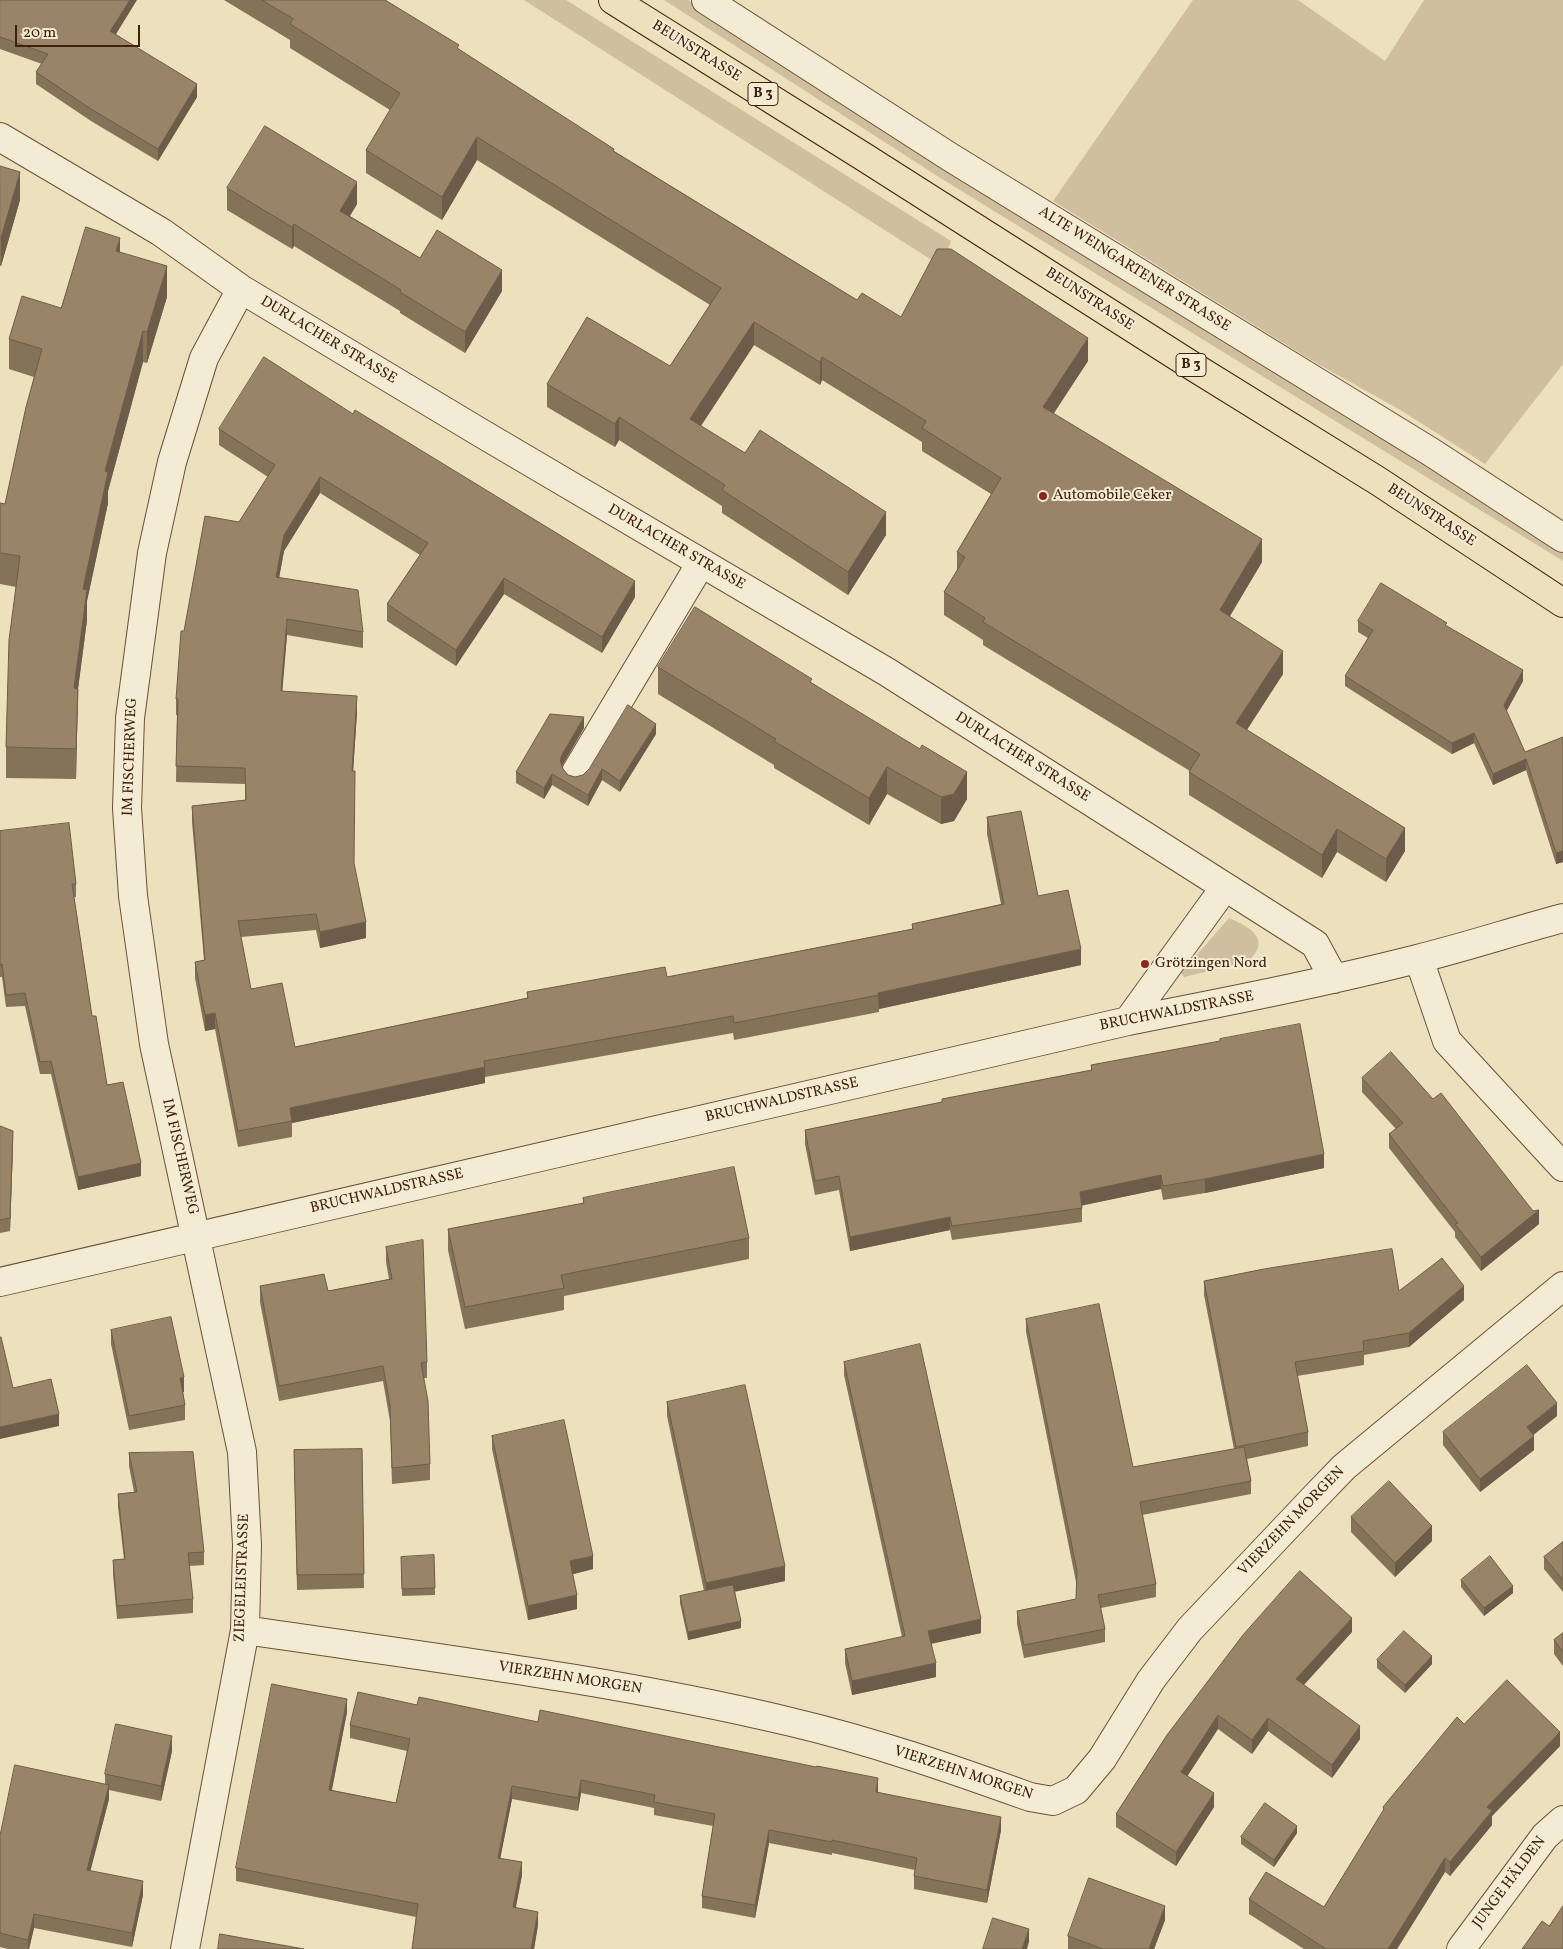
<!DOCTYPE html>
<meta charset="utf-8">
<style>
body{margin:0}
#map{position:relative;width:1563px;height:1949px;overflow:hidden;background:#ece0bd;font-family:Vollkorn,serif}
canvas{display:block}
.scale{position:absolute;left:15px;top:25px;width:125px;height:22px;box-sizing:border-box;border:2px solid #41200c;border-top:0;padding-left:6px;font-size:15px;line-height:18px;white-space:nowrap;color:#41200c;-webkit-text-stroke:4px #f3ebd4;paint-order:stroke}
</style>
<div id="map">
<canvas width="1563" height="1949"></canvas>
<div class="scale">20 m</div>
</div>
<script>
const c = document.querySelector('canvas').getContext('2d');
c.lineJoin = 'round';
function fillPath(path, color) { c.fillStyle = color; c.fill(path, 'evenodd'); }
function trace(path, color, width, dash) { c.strokeStyle = color; c.lineWidth = width; c.lineCap = dash ? 'butt' : 'round'; c.setLineDash(dash || []); c.stroke(path); }
function write(font, color, halo, rows, align = 'center') {
  c.font = font + ' Vollkorn,serif'; c.lineWidth = 4; c.setLineDash([]); c.textBaseline = 'middle'; c.strokeStyle = halo; c.fillStyle = color; for (const [text, x, y, turn = 0] of rows) {
    c.save(); c.translate(x, y); c.rotate((+turn || 0) * Math.PI / 180); c.textAlign = isNaN(turn) ? turn : align; if (halo) c.strokeText(text, 0, 0); c.fillText(text, 0, 0); c.restore();
  }
}
fillPath(new Path2D(`
 M524,0h42l385,241 -10,25z
 M664,0h24l58,39 817,502v20l-621,-382z
 M1193,0h105l87,61 39,-61h139v364l-78,100 -83,-53 -91,-51 -258,-159z
 M1229,918c21,9 44,22 18,44l-63,15 -3,-4z`), '#cfbf9f');
const minor = new Path2D(`
 M706,0l244,157 481,295 132,86
 M0,137l161,95 80,57 240,144 406,239 428,272 19,35
 M576,772l125,-209
 M1419,959l28,82 116,126
 M1128,1021l97,-134
 M0,1282l1128,-261c97,-19 194,-38 289,-62 49,-12 97,-28 146,-41
 M245,1630c182,27 366,49 546,92 81,19 161,47 239,75l23,4 23,-11 26,-31 49,-79 39,-51 126,-133 28,-29 219,-181
 M185,1949l60,-319 2,-85 -5,-93 -88,-408 -21,-148 -6,-88 3,-90 22,-165 20,-91 32,-104 37,-69
 M1461,1949l84,-113 18,-16`);
const major = new Path2D(`
 M613,0l251,157 330,210 184,114 185,122`);
trace(minor, '#6c5038', 30);
trace(major, '#41200c', 30);
trace(minor, '#f3ebd4', 28);
trace(major, '#ece0bd', 28);
fillPath(new Path2D(`
 M0,0l116,35 81,62 -39,64 -67,-40 -55,-37v-12l6,-8 -42,-15z
 M224,0h161l74,50 155,101 243,149 44,17 187,44 -35,52 209,149 -33,55 54,57 -36,56 158,121 -19,31 -49,-30 -15,26 -133,-83v-23l1,-1 -207,-126v-5l-39,-25v-23l13,-22v-18l34,-58 -69,-43v-9l-100,-62 -2,5 -66,-40 -53,81 44,27 141,82 -38,60 -126,-82v-7l-103,-66 -4,7 -68,-40v-23l123,-18 40,-61 -233,-145 -35,60 -76,-47v-23l24,-40 -100,-62v-8z
 M0,166l20,34 -19,66h-1z
 M227,188l130,16 -7,12 70,42 82,33 -37,62 -65,-40v-2l-106,-65 -2,3 -65,-39z
 M120,252l47,45 -20,66 -4,-1 -35,129v12l-21,98v19l-9,69 -2,90 -70,-1v-31l10,-160 -16,-3v-81l5,1 29,-127 -25,-8v-30l52,-31z
 M219,429l416,168 -33,56 -98,-59 -48,72 -69,-45v-17l33,-49 -100,-62 -36,58 -5,27 84,54v16l-76,-13 -5,56 75,21 -4,59 1,92 12,75 -46,10 -4,-18 -75,7 10,52 44,58 232,-49v-6l140,-15 245,-48v-5l89,-20 -14,-70v-17l94,148 -202,44v3l-145,28 -1,-7 -248,44v6l-193,40v14l-54,10 -23,-118 -10,2 -10,-53v-16l9,-2 -12,-138v-16l53,-6v-16l-69,-2 1,-67h-1v-16l8,-68 55,-109 29,-45 -49,-32z
 M1358,621l89,5 76,55 -17,30 19,41 38,-15v125l-7,2 -30,-94 -33,15 -19,-42 -22,11 -107,-68v-10l23,-38 -10,-6z
 M658,667l154,16 155,116 -13,22 -13,3 -54,-30 -18,31 -95,-57v-3l-116,-71z
 M584,728l-22,38 1,3 5,6 7,2 8,-2 73,-41 -36,58 -18,-12 -14,26 -36,-21 -8,14 -28,-16v-11z
 M0,831l76,53v13h-2l18,119 15,69 34,91 -63,14 -27,-116h-11l-15,-68 -19,1 -4,-30h-2z
 M1091,1065l233,103 -119,25 -42,7 -2,-11 -79,16v17l-130,18 -2,-10 -100,21 -11,-61 -24,5 -10,-51v-14l137,-28v-3l149,-29z
 M1362,1078l177,146 -58,47 -26,-34v-5l-66,-84v-14l7,-5 -34,-37z
 M0,1126l13,18 -3,87 -10,2z
 M583,1198l166,40v21l-185,37v14l-99,19 -17,-79v-21l135,-26z
 M386,1247l41,115v16h-3l6,86v16l-38,4 -2,-63 -7,-40 -104,20 -19,-99v-16l68,5 61,-12 -3,-17z
 M1204,1281l195,10 65,9 -55,47 -45,8v10l-67,11 11,56v14l-61,13 4,22v13l-109,21 14,69v13l-55,11 4,21v13l-81,16 -7,-34v-13l59,-12v-17l-50,-250v-13l107,148 101,-18 -30,-154z
 M111,1330l73,62h-1l2,13v15l-56,10 -18,-86z
 M844,1362l137,271 -50,11 5,33 -84,18 -7,-32v-14l57,-12 -58,-262z
 M667,1402l118,179 -50,10 6,37 -53,12 -8,-37v-7l24,-5 -37,-175z
 M1557,1416l-24,19 1,15 -54,42 -37,-47v-13z
 M492,1436l101,133 -20,5 4,35 -49,11 -36,-171z
 M362,1449l2,139 -67,2 -3,-140z
 M129,1453l75,99v13l-15,1 4,33v14l-76,6 -4,-45v-14l11,-1 -6,-52v-13l16,-2 -5,-26z
 M1351,1517l81,24 -37,36 -44,-45z
 M1563,1542v50l-19,-23v-12z
 M434,1555l1,40 -33,1 -1,-32z
 M1461,1580l52,13 -29,23 -23,-29z
 M1352,1632l-48,53 56,54 -28,39 -64,-47 -16,23 -34,-25 -31,47 27,31 -38,59 -60,-39v-13l51,-79z
 M1563,1633v33l-9,-12v-14z
 M1377,1660l55,4 -27,29 -28,-25z
 M417,1705l121,17 340,69v1l123,38 -14,73 -73,-14v-13l1,-6 -83,-17v2l-63,-12 -14,75 -53,-10v-12l11,-70 -59,-11v-7l-73,-15 -3,18 -66,-12 -12,59 22,17 -6,32 22,18 -4,24h-122l4,-32 -180,-36v-13l111,-156 -15,78 64,13 11,-52 -57,-13v-13z
 M1464,1724l96,22 -68,70v9l-42,51 -5,-4 -48,77h-93l-55,-35v-15l75,8 59,-95v-5z
 M172,1751l-11,50 -52,-11v9l-19,72 53,24 -11,52 -98,-19 -5,21h-21l-8,-2v-111l105,-52v-10z
 M1297,1833l-23,34 -33,-23v-7z
 M1165,1920l-11,29h-86v-13z`), '#847259');
fillPath(new Path2D(`
 M130,0h7l-27,44v-13z
 M197,84v13l-39,64v-12z
 M477,137v23l-35,60v-23z
 M20,172v28l-19,66v-28z
 M357,182v22l-17,28v-21z
 M294,224v22l-2,3v-22z
 M120,238v31l-4,-18z
 M167,266v31l-20,66v-31z
 M502,270v21l-37,62v-21z
 M754,322v23l-64,97v-23z
 M143,331v31l-35,129v12l-21,98v19l-9,69 -2,90v-30l-2,-61 9,-99 22,-118z
 M1088,338v23l-45,69v-23z
 M822,357v23l-2,5v-23z
 M619,417v23l-4,7v-23z
 M320,477v16l-36,58 -8,43v-17l8,-42z
 M886,512v23l-38,60v-23z
 M1262,539v23l-42,71v-23z
 M504,578v16l-48,72v-16z
 M635,581v16l-33,56v-16z
 M287,619v16l-6,72v-16z
 M1283,651v23l-47,72v-23z
 M1523,670v11l-19,35v-11z
 M357,696v16l-5,76v-17z
 M584,717v11l-21,36 -3,7v-11l3,-7z
 M656,724v10l-36,58v-11z
 M1474,733v10l-22,11v-11z
 M1526,759v11l-33,15v-11z
 M887,767v27l-18,31v-27z
 M602,769v11l-14,26v-11z
 M967,772v27l-13,22 -13,3v-27z
 M552,774v11l-8,14v-11z
 M1405,828v23l-19,31v-23z
 M1337,829v23l-15,26v-23z
 M1563,851v11l-7,2v-11z
 M366,922v16l-46,10v-16z
 M1081,949v16l-202,44 -1,-16z
 M215,1013v16l-10,2v-16z
 M485,1067v16l-193,40 -2,-15z
 M13,1131v13l-3,87v-13z
 M1324,1154v14l-119,25v-14z
 M141,1163v13l-63,14v-13z
 M1161,1175v14l-81,17v-14z
 M1539,1210v14l-58,47v-14z
 M950,1217v13l-100,21v-14z
 M1464,1286v14l-55,47v-14z
 M184,1377v15l-4,1v-15z
 M1557,1403v13l-30,24v-13z
 M59,1414v12l-59,13v-12z
 M1534,1436v14l-54,42v-13z
 M1432,1526v15l-37,36v-14z
 M593,1556v13l-23,6v-14z
 M785,1566v15l-79,17v-15z
 M1513,1586v7l-29,23v-8z
 M577,1595v14l-49,11v-14z
 M1352,1618v14l-56,61v-14z
 M981,1619v14l-53,11v-13z
 M741,1621v7l-53,12v-8z
 M1432,1656v8l-27,29v-8z
 M936,1663v14l-84,18v-14z
 M347,1699v13l-18,91v-13z
 M1218,1715v14l-37,57v-14z
 M1268,1718v13l-16,23v-14z
 M1360,1726v13l-28,39v-13z
 M1560,1732v14l-68,70v9l-42,51v-14l37,-55z
 M172,1736v15l-11,50v-15z
 M878,1778v13l-2,14v-13z
 M581,1780v13l-3,18v-13z
 M109,1785v14l-22,85v-14z
 M512,1786v13l-14,71v-12z
 M1214,1793v14l-38,59v-14z
 M1001,1817v13l-14,73v-13z
 M1297,1826v7l-23,34v-7z
 M769,1830v13l-14,75v-13z
 M1445,1858v14l-48,77h-9z
 M522,1862v13l-9,45v-13z
 M143,1881v14l-11,52v-14z
 M1165,1906v14l-11,29h-5z
 M538,1912v13l-4,24h-3z
 M34,1914v14l-5,21h-1v-9z
 M1029,1929v13l-2,7h-5z`), '#6c5c49');
const building = new Path2D(`
 M0,0h130l-20,31 87,53 -39,65 -67,-40 -55,-37 12,-18 -48,-17z
 M262,0h123l74,45 -2,3 157,101 -1,2 244,149 5,-7 39,24 36,-68h14l137,89 -45,69 219,132 -42,71 63,41 -47,72 169,105 -19,31 -49,-30 -15,26 -133,-83 11,-18 -217,-132 2,-4 -41,-26 21,-35 -8,-5 44,-74 -79,-50 4,-7 -104,-64 -2,5 -66,-40 -64,97 55,34 15,-23 126,82 -38,60 -126,-82 3,-5 -106,-68 -4,7 -68,-40 40,-67 83,49 51,-78 -244,-151 -35,60 -76,-47 34,-57 -110,-69 3,-5z
 M265,126l92,56 -17,29 29,17 51,30 17,-28 65,40 -37,62 -65,-40 1,-2 -107,-66 -2,3 -65,-39z
 M0,166l20,6 -19,66 -1,-1z
 M86,227l34,11 -4,13 51,15 -20,66 -4,-1 -38,140 3,1 -25,117 4,1 -13,98 4,1 -2,60 -70,-2 3,-107 11,-84 -20,-3v-50l5,1 21,-97 16,-58 -33,-10 13,-43 39,12z
 M264,357l89,57 2,-4 280,171 -33,56 -98,-59 -48,72 -69,-46 41,-61 -108,-66 -36,58 -8,42 82,13 5,42 -76,-13 -6,72 76,5 -5,75h3l-1,92 12,59 -46,10 -4,-18 -78,7 13,68 31,-6 13,64 233,-49 -1,-6 138,-25 2,10 246,-48 -1,-5 92,-20 -17,-87 34,-6 17,85 30,-6 13,59 -203,44 1,2 -145,28 -1,-7 -249,45 1,6 -195,41 2,13 -54,10 -23,-118 -10,2 -10,-53 10,-2 -13,-154 54,-6 -1,-32 -69,-2 2,-67h-2l5,-68h3l21,-115 34,6 36,-57 -56,-36z
 M1381,583l66,40 -2,2 78,45 -19,35 21,47 38,-15v114l-7,2 -30,-94 -33,15 -19,-41 -22,10 -107,-67 28,-46 -15,-9z
 M695,607l117,72 -2,3 110,67 2,-4 45,27 -13,22 -13,3 -54,-30 -18,31 -95,-57 2,-2 -118,-72z
 M628,705l28,19 -36,57 -18,-12 -14,26 -36,-21 -8,14 -28,-16 34,-58 34,3 -21,36 -3,7 3,9 5,6 7,2 8,-2 6,-6z
 M69,823l7,61h-4l20,132h4l11,69 16,-3 18,81 -63,14 -27,-116 -11,1 -15,-69 -19,2 -4,-31 -2,1v-134z
 M1300,1024l24,130 -119,25 -42,7 -2,-11 -81,17 2,16 -130,18 -2,-9 -100,20 -11,-61 -24,5 -10,-51 137,-28v-3l150,-29 -1,-5 129,-24v-2z
 M1391,1052l42,47 8,-6 92,118 6,-1 -58,47 -26,-33 3,-1 -69,-89 14,-11 -41,-45z
 M0,1126l13,5 -3,87 -10,2z
 M734,1167l15,71 -188,37 3,13 -99,19 -17,-78 136,-26 -1,-5z
 M423,1240l4,122 -6,1 7,38 2,63 -38,4 -2,-62 -7,-40 -104,20 -19,-100 64,-12 4,17 64,-12 -6,-32z
 M1392,1249l7,42 43,-33 22,28 -55,47 -46,8 1,10 -69,11 13,70 -72,15 -32,-166 60,-12z
 M1099,1304l34,163 111,-20 7,34 -111,21 16,82 -58,11 7,34 -81,16 -7,-34 59,-12 1,-28 -51,-252z
 M171,1317l13,60 -4,1 5,27 -56,11 -18,-86z
 M0,1337h1l12,51 38,-9 8,35 -59,13z
 M920,1344l61,275 -53,12 8,32 -84,18 -7,-32 60,-13 -61,-274z
 M1527,1365l30,38 -30,24 7,9 -54,43 -37,-47z
 M745,1385l40,181 -79,17 -39,-181z
 M564,1420l29,136 -23,5 7,34 -49,11 -36,-170z
 M362,1449l2,125 -67,1 -3,-125z
 M193,1452l11,100 -16,1 5,46 -76,7 -4,-46 12,-1 -7,-65 19,-2 -8,-39z
 M1389,1481l43,45 -37,37 -44,-46z
 M1563,1542v38l-19,-23z
 M434,1555l1,33 -33,1 -1,-32z
 M1490,1556l23,30 -29,22 -23,-28z
 M1300,1571l52,47 -56,61 64,47 -28,39 -64,-47 -16,22 -34,-25 -37,57 33,21 -38,59 -60,-38 51,-79 76,-100z
 M733,1585l8,36 -53,11 -8,-36z
 M1404,1631l28,25 -27,29 -28,-25z
 M1563,1633v19l-9,-12z
 M1507,1680l53,52 -73,75 5,4 -42,51 -5,-4 -57,91h-62l-77,-50 17,-27 58,35 60,-98 -1,-2 74,-90 7,7z
 M272,1684l75,15 -18,91 67,13 14,-64 -60,-14 8,-33 59,13 2,-8 119,25 2,-12 276,57 1,-1 61,12 -2,14 125,25 -14,73 -73,-14 3,-18 -85,-18v2l-63,-12 -14,75 -53,-9 13,-82 -61,-12 1,-7 -74,-15 -3,18 -66,-12 -14,72 24,4 -9,45 25,5 -7,37h-119l6,-45 -182,-36z
 M116,1724l56,12 -11,50 -56,-12z
 M15,1765l94,20 -22,85 56,11 -11,52 -98,-19 -6,26 -28,-7v-97z
 M1265,1803l32,23 -23,34 -33,-23z
 M1089,1878l76,28 -16,43h-46l-35,-13z
 M1563,1906v43h-41l20,-28 7,5z
 M993,1918l36,11 -7,20h-39z
 M220,1934l84,15h-86z`);
fillPath(building, '#9a8468');
trace(building, '#6c5c49', 1);
for (const [x, y, r, color] of [
 [1043,496,5,"#8f2418"],
 [1145,964,5,"#8f2418"]
]) { const dot = new Path2D(); dot.arc(x, y, r, 0, 2 * Math.PI); c.fillStyle = color; c.fill(dot); trace(dot, '#f3ebd4', 2); }
for (const [x, y, w] of [
 [763,94,30],
 [1191,365,30]
]) { const box = new Path2D(); box.roundRect(x - w / 2, y - 11.5, w, 23, 4); c.fillStyle = '#f3ebd4'; c.fill(box); trace(box, '#41200c', 1); }
write('bold 14px', '#41200c', null, [
 ["B 3",763,94],
 ["B 3",1191,365]
]);
write('15px', '#41200c', '#f3ebd4', [
 ["BEUNSTRASSE",696,52,32],
 ["ALTE WEINGARTENER STRASSE",1134,270,32],
 ["BEUNSTRASSE",1089,300,33],
 ["DURLACHER STRASSE",328,341,31],
 ["BEUNSTRASSE",1431,516,33],
 ["DURLACHER STRASSE",676,548,30],
 ["IM FISCHERWEG",131,757,-88],
 ["DURLACHER STRASSE",1022,758,32],
 ["BRUCHWALDSTRASSE",1177,1012,-11],
 ["BRUCHWALDSTRASSE",782,1101,-13],
 ["IM FISCHERWEG",179,1157,77],
 ["BRUCHWALDSTRASSE",387,1192,-13],
 ["VIERZEHN MORGEN",1292,1522,-46],
 ["ZIEGELEISTRASSE",243,1578,-88],
 ["VIERZEHN MORGEN",570,1679,9],
 ["VIERZEHN MORGEN",963,1774,18],
 ["JUNGE HÄLDEN",1510,1883,-53]
]);
write('15px', '#41200c', '#f3ebd4', [
 ["Automobile Ceker",1053,496],
 ["Grötzingen Nord",1155,964]
], 'left');
</script>
